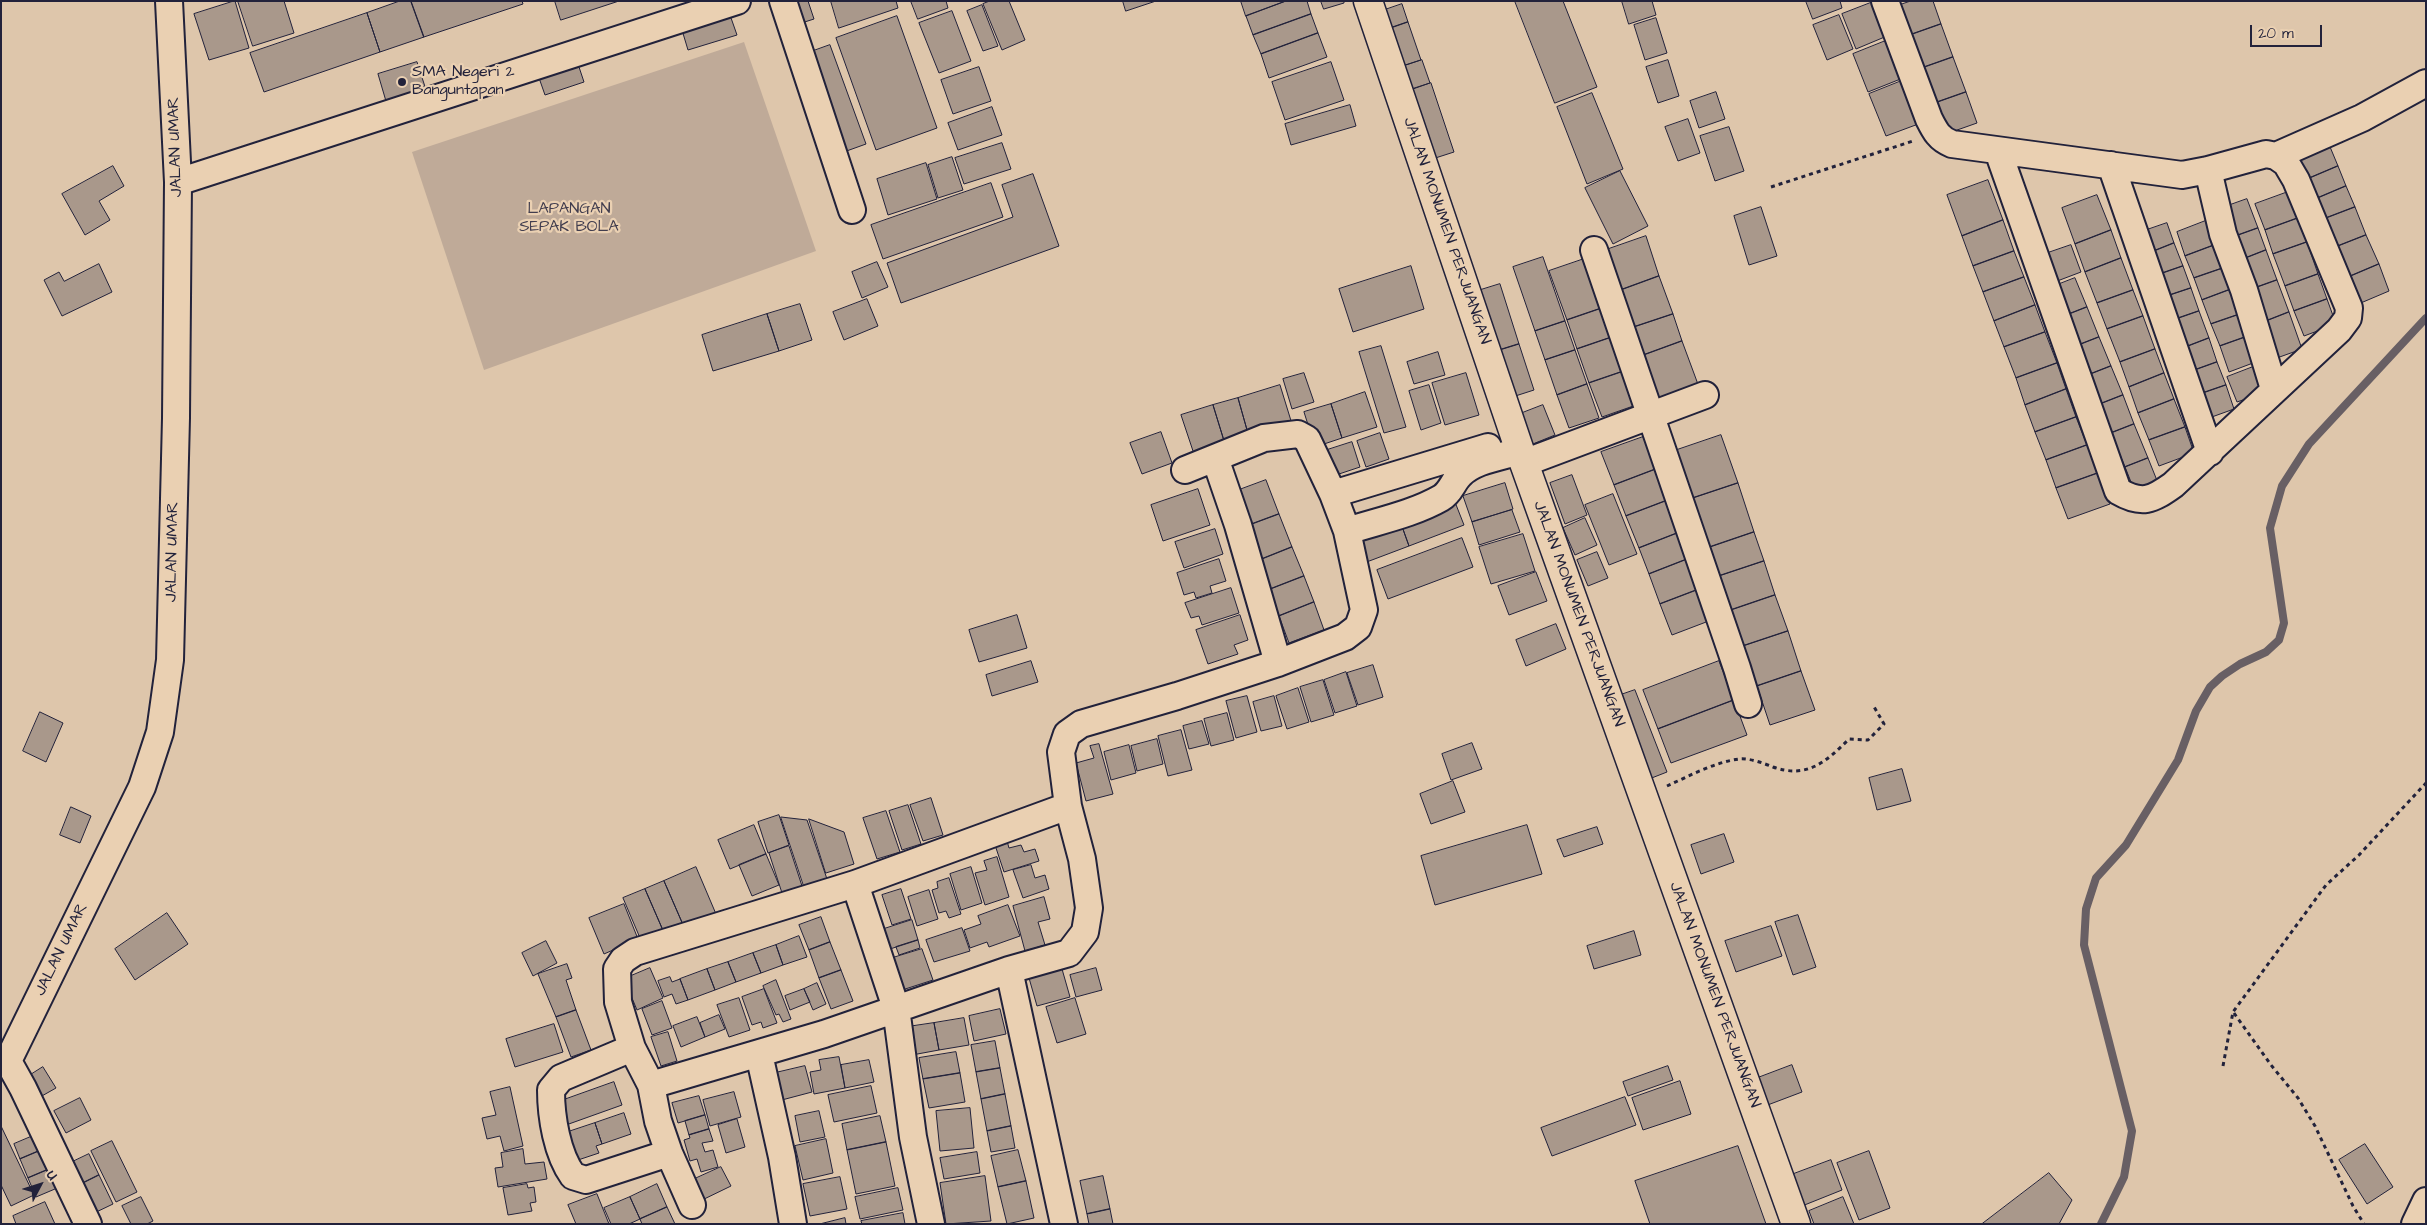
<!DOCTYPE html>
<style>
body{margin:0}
#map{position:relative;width:2427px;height:1225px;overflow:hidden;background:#dec6ab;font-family:"Architects Daughter",sans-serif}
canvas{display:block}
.frame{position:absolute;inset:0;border:2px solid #22223b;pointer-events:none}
.north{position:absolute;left:15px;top:1160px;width:50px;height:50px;-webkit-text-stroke:4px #ead0b2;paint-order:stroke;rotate:50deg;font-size:14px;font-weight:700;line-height:20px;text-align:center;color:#22223b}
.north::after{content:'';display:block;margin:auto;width:18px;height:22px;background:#22223b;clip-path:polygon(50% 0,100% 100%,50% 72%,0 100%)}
.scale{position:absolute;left:2250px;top:25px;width:72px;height:22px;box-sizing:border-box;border:2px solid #22223b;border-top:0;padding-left:6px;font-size:15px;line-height:18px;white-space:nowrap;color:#22223b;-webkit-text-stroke:4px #ead0b2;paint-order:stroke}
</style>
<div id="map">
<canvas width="2427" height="1225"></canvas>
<div class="frame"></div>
<div class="north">U</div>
<div class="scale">20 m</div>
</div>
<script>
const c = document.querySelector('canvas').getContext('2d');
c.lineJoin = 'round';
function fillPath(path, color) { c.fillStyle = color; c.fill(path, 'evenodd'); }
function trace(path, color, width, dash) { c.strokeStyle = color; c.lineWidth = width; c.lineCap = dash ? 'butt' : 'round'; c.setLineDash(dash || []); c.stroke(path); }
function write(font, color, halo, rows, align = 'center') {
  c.font = font + ' "Architects Daughter",sans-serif'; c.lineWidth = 4.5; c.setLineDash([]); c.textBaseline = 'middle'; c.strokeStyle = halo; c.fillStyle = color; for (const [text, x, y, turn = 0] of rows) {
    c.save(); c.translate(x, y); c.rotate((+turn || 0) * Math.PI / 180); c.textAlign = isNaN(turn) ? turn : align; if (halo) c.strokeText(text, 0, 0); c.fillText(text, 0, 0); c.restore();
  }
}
fillPath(new Path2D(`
 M744,42l72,209 -332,119 -72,-218z`), '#bfaa98');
trace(new Path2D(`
 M2101,1224l23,-47 8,-46 -48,-186 2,-36 10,-31 30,-33 52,-85 18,-49 14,-24 12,-11 18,-12 26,-12 13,-12 5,-17 -14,-95 12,-42 27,-42 117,-126`), '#685f64', 8);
const building = new Path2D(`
 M235,1l14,47 -40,12 -15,-46z
 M238,1h46l10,32 -41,13z
 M400,1h11l13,36 -44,15 -13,-39z
 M411,1h111l1,3 -99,33z
 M555,1h64l-58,19z
 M785,1h23l6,18 -22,7z
 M831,1h65l2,7 -59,20z
 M911,1h35l2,7 -30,11z
 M990,1h19l16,39 -23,10 -19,-46z
 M1123,1h33l-30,10z
 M1241,1h45l-40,15z
 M1286,1h21l4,13 -58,21 -7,-19z
 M1321,1h23v2l-20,6z
 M1515,1h48l34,86 -42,16z
 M1622,1h30l4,14 -27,9z
 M1806,1h34l2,7 -29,11z
 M1911,1h22l8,23 -34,12 -10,-30z
 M1873,2l14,34 -31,13 -14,-35z
 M1402,4l6,18 -26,9 -6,-18z
 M982,5l16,41 -15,5 -16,-40z
 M952,11l19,50 -32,12 -20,-50z
 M367,13l13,39 -116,40 -14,-39z
 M1311,14l7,19 -57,21 -8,-19z
 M730,15l7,20 -49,15 -6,-20z
 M1839,15l14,34 -26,11 -14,-35z
 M897,16l40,112 -61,22 -40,-112z
 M1656,18l11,35 -22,7 -11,-35z
 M1408,22l13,38 -27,9 -12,-38z
 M1941,24l12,33 -34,12 -12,-33z
 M1318,33l9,24 -58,21 -8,-24z
 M1888,40l15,38 -35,14 -15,-38z
 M830,45l36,99 -25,9 -36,-99z
 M1953,57l13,35 -34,12 -13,-35z
 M1422,60l8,23 -28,9 -8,-23z
 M1668,60l11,36 -21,7 -12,-36z
 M577,61l7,21 -39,13 -7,-20z
 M417,62l11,34 -40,12 -10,-34z
 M1331,62l13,38 -59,20 -13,-38z
 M979,67l12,34 -38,13 -12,-34z
 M1904,80l17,43 -35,13 -17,-42z
 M1431,83l23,69 -28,9 -23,-68z
 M1716,92l9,27 -26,9 -9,-27z
 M1966,92l11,31 -34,12 -11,-31z
 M1592,93l31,76 -36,15 -30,-77z
 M1350,105l6,21 -65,19 -6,-21z
 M992,107l10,28 -44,15 -10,-27z
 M1688,119l12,34 -22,8 -13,-34z
 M1729,127l15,44 -29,10 -15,-45z
 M2328,142l10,24 -33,14 -10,-25z
 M1002,143l9,26 -47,15 -9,-26z
 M952,157l11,33 -25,8 -10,-33z
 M926,163l11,36 -49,16 -11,-36z
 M113,166l11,20 -25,15 11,19 -25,15 -23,-41z
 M2338,166l8,20 -33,14 -8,-20z
 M1620,171l28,55 -35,18 -28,-56z
 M1033,174l26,72 -158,57 -14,-40 126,-46 -11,-32z
 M1988,180l15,40 -41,16 -15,-41z
 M991,183l12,34 -120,42 -12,-34z
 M2346,186l9,21 -34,13 -8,-20z
 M2288,192l10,26 -33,12 -10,-26z
 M2097,195l14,35 -36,14 -13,-36z
 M2247,199l11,29 -28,10 -11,-29z
 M1761,207l16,49 -28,9 -15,-49z
 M2355,207l11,28 -33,13 -12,-28z
 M2298,218l9,24 -34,12 -8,-24z
 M2003,220l11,31 -41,15 -11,-30z
 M2208,220l9,24 -32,12 -8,-24z
 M2167,223l7,20 -25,10 -8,-21z
 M2258,228l8,22 -28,11 -8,-23z
 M2111,230l10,28 -36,14 -10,-28z
 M2366,235l13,29 -33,14 -13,-30z
 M1646,236l13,40 -41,15 -15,-40z
 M2307,242l11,32 -33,12 -12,-32z
 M2174,243l9,23 -26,9 -8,-22z
 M2217,244l9,23 -32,11 -9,-22z
 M2071,245l10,27 -29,11 -10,-28z
 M2266,250l11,30 -28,10 -11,-29z
 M2014,251l10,26 -41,15 -10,-26z
 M1543,257l22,64 -30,10 -22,-64z
 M1587,258l18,49 -38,13 -18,-49z
 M2121,258l12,32 -36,13 -12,-31z
 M877,262l11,25 -26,11 -10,-26z
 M99,264l13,28 -50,24 -18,-36 15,-8 5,9z
 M2379,264l10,27 -33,14 -10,-27z
 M1411,266l13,43 -71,23 -14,-43z
 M2183,266l8,22 -27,9 -7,-22z
 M2226,267l8,21 -32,12 -8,-22z
 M2318,274l9,25 -33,12 -9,-25z
 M1659,276l14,38 -42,14 -13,-37z
 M2024,277l11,28 -41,16 -11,-29z
 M2075,278l12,29 -23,9 -12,-29z
 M2277,280l12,32 -28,11 -12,-33z
 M1500,284l19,60 -29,9 -19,-60z
 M2191,288l8,23 -26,9 -9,-23z
 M2234,288l9,25 -32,11 -9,-24z
 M2133,290l10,26 -36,13 -10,-26z
 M867,299l11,27 -34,14 -11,-28z
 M2327,299l9,25 -32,12 -10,-25z
 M800,304l12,36 -33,11 -12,-37z
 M2035,305l10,27 -41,15 -10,-26z
 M1605,307l10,29 -38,13 -10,-29z
 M2087,307l12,30 -23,9 -12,-30z
 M2199,311l10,27 -26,10 -10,-28z
 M2289,312l13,37 -28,10 -13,-36z
 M2243,313l8,22 -31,11 -9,-22z
 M767,314l12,37 -66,20 -11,-36z
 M1673,314l9,27 -41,15 -10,-28z
 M2143,316l12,33 -35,13 -13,-33z
 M1565,321l10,29 -30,10 -10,-29z
 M2045,332l12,31 -41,15 -12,-31z
 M2251,335l10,25 -32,12 -9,-26z
 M1615,336l12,34 -38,13 -12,-34z
 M2099,337l12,29 -23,9 -12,-29z
 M2209,338l8,24 -25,9 -9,-23z
 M1682,341l17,46 -43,15 -15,-46z
 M1519,344l15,46 -28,9 -16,-46z
 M1381,346l25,81 -22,6 -25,-81z
 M2155,349l9,24 -35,14 -9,-25z
 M1575,350l12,34 -30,11 -12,-35z
 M1438,352l7,23 -31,9 -7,-22z
 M2217,362l9,23 -26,9 -8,-23z
 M2057,363l9,26 -41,16 -9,-27z
 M2111,366l12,29 -23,9 -12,-29z
 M2253,367l10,26 -26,9 -10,-25z
 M1627,370l12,34 -37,13 -13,-34z
 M1304,373l10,29 -22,7 -9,-30z
 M1466,373l13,42 -34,10 -13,-42z
 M2164,373l10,26 -36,14 -9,-26z
 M1587,384l12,34 -30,10 -12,-33z
 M1280,385l12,39 -43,13 -11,-39z
 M1429,385l12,38 -20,7 -12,-39z
 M2226,385l8,24 -25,9 -9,-24z
 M2066,389l10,28 -41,15 -10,-27z
 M1365,392l12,35 -35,11 -11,-34z
 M2123,395l11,29 -23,9 -11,-29z
 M1238,398l11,39 -24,7 -12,-39z
 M2174,399l11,28 -36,13 -11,-27z
 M1331,404l11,34 -27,9 -11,-35z
 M1213,405l12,39 -31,10 -13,-39z
 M1543,405l12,30 -32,13 -11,-31z
 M2076,417l11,28 -41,15 -11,-28z
 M2134,424l14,34 -23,9 -14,-34z
 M2185,427l9,26 -35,13 -10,-26z
 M1161,432l11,31 -30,11 -12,-31z
 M1380,433l9,26 -23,8 -9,-26z
 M1721,435l17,48 -45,15 -16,-48z
 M1643,437l13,32 -42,16 -13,-33z
 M1352,442l8,25 -30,10 -9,-25z
 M2087,445l11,28 -42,15 -10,-28z
 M2148,458l10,25 -23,9 -10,-25z
 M1656,469l12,31 -42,16 -12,-31z
 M2098,473l12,31 -42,15 -12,-31z
 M1572,475l15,40 -22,9 -15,-41z
 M1266,480l13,34 -35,13 -13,-34z
 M1505,483l8,26 -41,13 -9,-26z
 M1738,483l16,49 -44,15 -17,-49z
 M1198,489l12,36 -47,16 -12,-36z
 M1613,494l24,60 -28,11 -24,-60z
 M1453,497l11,28 -55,21 -10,-28z
 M1668,500l12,32 -41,16 -13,-32z
 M1512,510l8,22 -41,13 -7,-23z
 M1279,514l13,33 -35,14 -13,-34z
 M1399,518l10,28 -45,17 -10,-28z
 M1585,518l12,27 -22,10 -12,-27z
 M1215,529l8,25 -39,14 -9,-26z
 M1680,532l10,26 -41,16 -10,-26z
 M1754,532l10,29 -45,15 -9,-29z
 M1523,534l12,37 -44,13 -12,-37z
 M1462,538l11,29 -85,32 -11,-29z
 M1292,547l12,29 -36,14 -11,-29z
 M1597,552l11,26 -20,8 -11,-26z
 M1690,558l12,30 -42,16 -11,-30z
 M1219,559l7,22 -16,5 2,7 -16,5 -2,-6 -10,3 -7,-22z
 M1764,561l11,34 -44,15 -12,-34z
 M1536,572l11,29 -38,14 -11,-29z
 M1304,576l10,26 -35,14 -11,-26z
 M1231,588l8,25 -37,12 -3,-9 -8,2 -6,-15z
 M1702,588l12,31 -42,16 -12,-31z
 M1775,595l13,36 -45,15 -12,-36z
 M1314,602l10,28 -35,13 -10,-27z
 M1017,615l10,33 -48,14 -10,-32z
 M1240,615l8,25 -14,5 4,9 -30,10 -12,-34z
 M1556,624l10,25 -40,17 -10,-26z
 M1788,631l13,40 -44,15 -14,-40z
 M1031,661l7,21 -46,14 -6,-21z
 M1719,661l15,39 -76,29 -15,-39z
 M1373,665l10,32 -25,8 -11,-32z
 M1801,671l14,39 -45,15 -13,-39z
 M1346,672l11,34 -22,7 -11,-33z
 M1323,680l11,35 -23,7 -11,-35z
 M1298,688l11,34 -22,7 -11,-33z
 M1635,690l32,82 -23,9 -32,-83z
 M1247,696l10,36 -21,6 -10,-37z
 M1274,696l8,30 -21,5 -8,-29z
 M1734,700l13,35 -76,28 -13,-34z
 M40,712l23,11 -17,39 -23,-11z
 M1227,713l7,27 -23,6 -7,-27z
 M1202,721l7,23 -20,5 -6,-23z
 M1181,730l11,40 -24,6 -10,-40z
 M1157,739l6,25 -26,7 -6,-25z
 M1472,743l10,26 -31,11 -9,-26z
 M1099,744l14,50 -27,7 -10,-38 18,-5 -4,-12z
 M1129,745l7,28 -25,7 -7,-28z
 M1902,769l9,32 -34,9 -8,-32z
 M1453,781l12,31 -34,12 -11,-30z
 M931,798l12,37 -20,6 -13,-36z
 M908,805l13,39 -19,6 -13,-39z
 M71,807l20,9 -11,27 -20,-8z
 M886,811l14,41 -23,7 -14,-41z
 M779,815l10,30 -21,8 -10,-31z
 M781,817l26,3 20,59 -23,7z
 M809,819l35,13 10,32 -28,9z
 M754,825l12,29 -36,15 -12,-29z
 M1527,825l15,49 -107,31 -14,-49z
 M1597,827l6,17 -39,13 -7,-17z
 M1724,834l10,28 -33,12 -10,-29z
 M1007,841l2,7 12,-3 3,7 11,-3 4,12 -35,11 -9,-27z
 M789,846l13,40 -20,7 -13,-40z
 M766,854l13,31 -27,11 -13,-31z
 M997,857l12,40 -24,8 -10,-32 12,-3 -3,-9z
 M1031,865l4,13 10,-3 4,14 -26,9 -10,-28z
 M696,867l20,47 -32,13 -20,-46z
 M971,867l11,36 -21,7 -11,-36z
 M949,878l12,36 -12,4 -3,-7 -7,2 -7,-23 6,-2 -1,-6z
 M664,881l20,46 -19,8 -20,-46z
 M645,889l20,46 -22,10 -20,-47z
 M901,889l10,30 -19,6 -10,-30z
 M929,890l9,29 -21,7 -9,-29z
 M1044,897l6,22 -12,3 7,23 -20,6 -12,-45z
 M624,904l14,35 -34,15 -15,-36z
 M1008,905l12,31 -31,11 -2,-5 -17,6 -6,-18 17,-6 -3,-8z
 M167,913l21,31 -53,36 -20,-31z
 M1798,915l18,52 -23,8 -18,-53z
 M821,917l9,25 -21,8 -10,-25z
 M912,920l6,20 -28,9 -6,-20z
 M1771,926l11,30 -46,16 -11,-31z
 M962,928l8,23 -36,11 -8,-22z
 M1634,931l7,24 -47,14 -7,-23z
 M799,936l8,21 -24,8 -7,-20z
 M918,940l2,8 -21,7 -3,-8z
 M546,941l11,22 -24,13 -11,-23z
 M830,942l11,28 -22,8 -10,-28z
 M776,945l7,20 -22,8 -8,-20z
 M922,949l11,31 -37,12 -10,-32z
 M753,953l8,20 -25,9 -8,-20z
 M728,962l8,20 -21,8 -8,-21z
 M567,964l5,14 -6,2 10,30 -20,7 -18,-43z
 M650,968l13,30 -26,12 -13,-31z
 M1096,968l6,22 -26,7 -6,-22z
 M707,969l8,21 -27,10 -8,-21z
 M1062,969l8,28 -33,9 -8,-28z
 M841,970l12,31 -22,8 -12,-31z
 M670,977l2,5 8,-3 8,21 -12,4 -4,-10 -8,3 -6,-16z
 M776,980l15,39 -8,3 -4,-8 -3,1 -13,-29z
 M817,983l9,21 -13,6 -9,-21z
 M764,989l13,34 -14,5 -2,-6 -9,3 -10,-28z
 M804,989l6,13 -20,8 -5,-14z
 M739,998l11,32 -21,7 -12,-32z
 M1075,998l11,36 -29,9 -11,-36z
 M662,1001l10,27 -20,7 -10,-26z
 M1000,1009l6,25 -32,7 -5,-25z
 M576,1010l15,40 -20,7 -15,-40z
 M719,1015l6,14 -20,8 -5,-14z
 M697,1017l8,20 -24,10 -8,-21z
 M964,1018l5,27 -30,5 -5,-27z
 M934,1023l5,27 -27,5 -5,-28z
 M554,1024l9,28 -48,15 -9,-28z
 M668,1032l9,29 -16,5 -10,-29z
 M995,1041l5,27 -24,4 -5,-27z
 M956,1052l4,21 -37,6 -4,-21z
 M839,1057l6,31 -31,6 -4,-22 11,-2 -2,-10z
 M869,1060l5,22 -29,6 -4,-23z
 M1792,1065l10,27 -37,14 -10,-27z
 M805,1066l7,26 -34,9 -7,-27z
 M1668,1066l5,14 -45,16 -5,-14z
 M43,1067l13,21 -23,13 -12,-20z
 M1000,1068l5,26 -24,5 -5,-27z
 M960,1073l5,29 -36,6 -6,-29z
 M1680,1081l11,33 -48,16 -11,-32z
 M614,1082l8,23 -56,20 -8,-23z
 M871,1086l6,27 -43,9 -6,-27z
 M510,1087l13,59 -19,5 -4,-15 -13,3 -5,-21 14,-3 -6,-23z
 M734,1092l7,25 -31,9 -7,-26z
 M1005,1094l6,32 -24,5 -6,-32z
 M699,1096l6,19 -27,8 -6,-20z
 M1625,1097l11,28 -84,31 -11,-28z
 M80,1098l11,22 -25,13 -12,-22z
 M970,1108l4,40 -34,3 -4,-40z
 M819,1111l6,26 -25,5 -5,-26z
 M624,1113l7,21 -29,10 -7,-21z
 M705,1115l4,14 -20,6 -4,-14z
 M880,1116l6,26 -39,8 -5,-26z
 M737,1119l8,28 -19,6 -8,-28z
 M595,1123l7,21 -6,2 3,7 -27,9 -10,-28z
 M1,1126l33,69 -23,11 -10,-21z
 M1011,1126l4,22 -24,4 -4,-21z
 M709,1129l4,12 -11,2 3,9 8,-2 5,17 -17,5 -4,-13 -7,2 -6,-21 6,-2 -1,-3z
 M40,1133l6,15 -26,11 -6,-15z
 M826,1139l7,34 -30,7 -8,-34z
 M112,1141l25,51 -21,10 -25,-51z
 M886,1142l9,44 -39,8 -9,-44z
 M2365,1144l28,43 -26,17 -28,-44z
 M1738,1146l28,78h-116l-15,-43z
 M46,1148l8,19 -26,11 -8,-19z
 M523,1149l2,15 19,-2 3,17 -49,8 -3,-19 8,-1 -2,-14z
 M1018,1150l8,31 -28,6 -7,-31z
 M1869,1151l21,57 -31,12 -22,-57z
 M977,1152l3,21 -36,6 -4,-21z
 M89,1154l10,21 -22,11 -11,-21z
 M1831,1160l11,30 -40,16 -11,-31z
 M54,1167l8,19 -26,11 -8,-19z
 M721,1167l10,19 -33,16 -10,-20z
 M2049,1173l23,27 -13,24h-77z
 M99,1175l14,29 -23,11 -13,-29z
 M985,1176l6,45 -45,3 -6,-41z
 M1103,1176l7,33 -23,5 -7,-33z
 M840,1177l7,32 -37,7 -7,-32z
 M1026,1181l8,37 -27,6 -9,-37z
 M527,1184l1,4 6,-1 2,15 -6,1 2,8 -24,4 -5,-27z
 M657,1184l10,23 -27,12 -10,-22z
 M898,1188l5,22 -43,9 -5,-22z
 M597,1194l12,30h-33l-8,-19z
 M141,1197l12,24 -6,3h-16l-9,-18z
 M630,1197l10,22 -11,5h-18l-7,-16z
 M1843,1197l11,27h-40l-5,-13z
 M45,1202l10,22h-39l-3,-8z
 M667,1207l8,17h-33l-2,-5z
 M1110,1209l3,15h-24l-2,-10z
 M903,1213l2,11h-43l-1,-3z
 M845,1218l1,6h-26z`);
fillPath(building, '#a9988b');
trace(building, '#22223b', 1);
const street = new Path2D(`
 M783,1l69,209
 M1885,1l44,118c6,12 10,20 23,25l230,31 26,-5 58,-16 10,2 10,7 10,17 53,128 -1,10 -9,12 -166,155c-21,15 -31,20 -55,6l-120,-340
 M2276,156l86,-38 64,-35
 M2111,165l99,287
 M2208,170l15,64 21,56 30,99
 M178,182l559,-181
 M1594,250l143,418 11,36
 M1215,458l23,67 40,138
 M1524,463l181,-68
 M1333,494l155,-47
 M1347,531c31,-10 66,-17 94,-33 10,-6 11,-15 19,-23 14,-15 41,-18 60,-24
 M855,884l41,124 17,129 18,87
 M1009,970l55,254
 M632,1048l-71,30 -10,12c0,27 6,64 22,86l13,4 83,-27
 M759,1054l23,103 11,67
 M8,1061l15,27 65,136
 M1,1064l7,-3 134,-274 18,-55 10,-72 6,-242 2,-236 -9,-181
 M651,1085l173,-51 185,-64 60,-17 16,-21 4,-24 -7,-49 -14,-53 -7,-54 6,-18 14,-10 96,-28 101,-33 67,-26 13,-10 6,-17 -17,-79 -14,-37 -26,-55 -9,-5 -34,4 -79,32
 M692,1205l-23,-52 -11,-32 -7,-36 -19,-37 -14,-46 -1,-33 6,-9 12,-8 220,-68 213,-78
 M2415,1224l11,-23`);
const secondary = new Path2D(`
 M1368,1l156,462 272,761`);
trace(street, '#22223b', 30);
trace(secondary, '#22223b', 31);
trace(new Path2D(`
 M1771,187l142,-46
 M1667,786c22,-10 48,-24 72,-27 11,-1 24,4 34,8 34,12 53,-5 76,-28l19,1 16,-16 -11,-19
 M2234,1013l37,52 27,33 17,28 38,80 11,18
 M2223,1066l10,-54 93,-127 33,-30 67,-72`), '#22223b', 3, [4, 4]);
trace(street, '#ead0b2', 26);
trace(secondary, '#ead0b2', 28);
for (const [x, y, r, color] of [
 [402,82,5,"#22223b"]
]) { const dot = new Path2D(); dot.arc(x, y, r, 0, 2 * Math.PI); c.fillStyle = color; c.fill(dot); trace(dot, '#ead0b2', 2); }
write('16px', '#22223b', '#ead0b2', [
 ["SMA Negeri 2",412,73],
 ["Banguntapan",412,91]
], 'left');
write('16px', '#22223b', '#ead0b2', [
 ["JALAN UMAR",176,147,-92],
 ["JALAN MONUMEN PERJUANGAN",1446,231,71],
 ["JALAN UMAR",173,552,-89],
 ["JALAN MONUMEN PERJUANGAN",1578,614,70],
 ["JALAN UMAR",62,950,-64],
 ["JALAN MONUMEN PERJUANGAN",1714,995,70]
]);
write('16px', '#413d4e', '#ead0b2', [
 ["LAPANGAN",569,210],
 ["SEPAK BOLA",569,228]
]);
</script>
